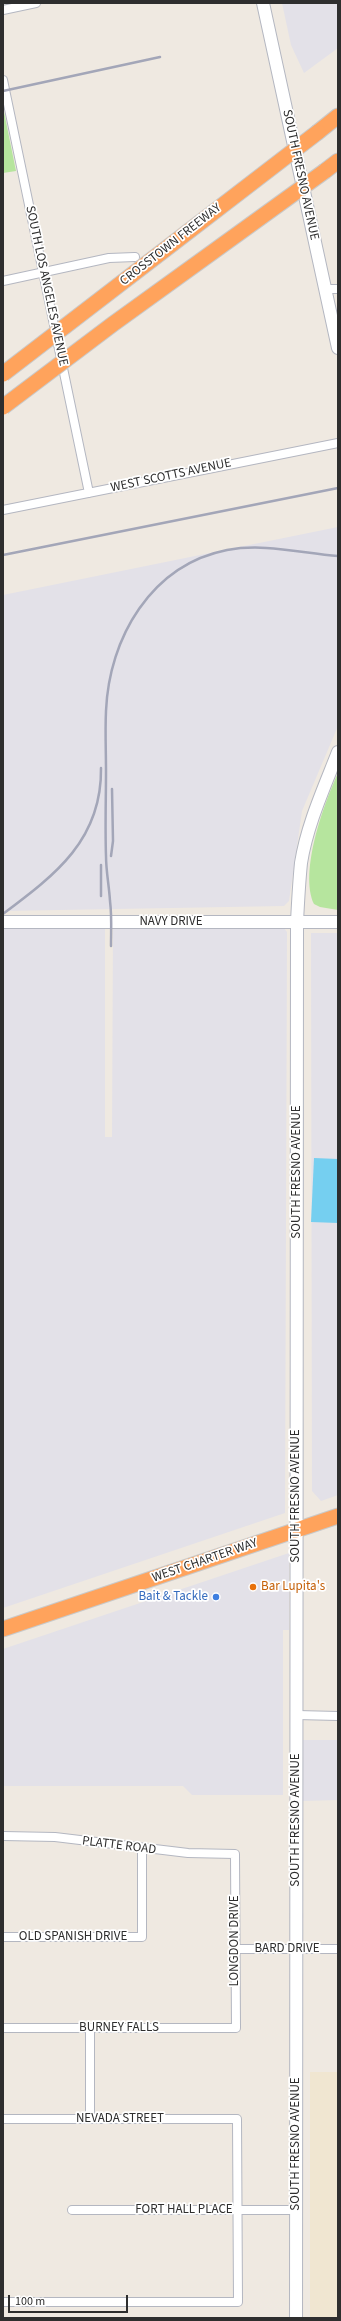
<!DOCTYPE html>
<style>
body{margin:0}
#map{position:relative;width:341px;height:2321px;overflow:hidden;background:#efe9e1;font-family:"Source Sans 3",sans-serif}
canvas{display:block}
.frame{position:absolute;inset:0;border:4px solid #2e2e2e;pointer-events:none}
.scale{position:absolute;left:8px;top:2295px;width:120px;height:18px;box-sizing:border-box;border:2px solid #2e2e2e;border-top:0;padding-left:5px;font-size:12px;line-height:14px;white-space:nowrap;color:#2e2e2e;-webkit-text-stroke:3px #fff;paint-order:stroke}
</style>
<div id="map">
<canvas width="341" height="2321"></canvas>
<div class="frame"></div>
<div class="scale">100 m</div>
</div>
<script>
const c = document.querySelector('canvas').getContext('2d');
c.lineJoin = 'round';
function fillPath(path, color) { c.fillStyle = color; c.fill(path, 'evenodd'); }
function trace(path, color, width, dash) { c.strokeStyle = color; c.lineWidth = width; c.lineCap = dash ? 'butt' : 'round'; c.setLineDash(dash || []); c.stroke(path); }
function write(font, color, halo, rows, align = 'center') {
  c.font = font + ' "Source Sans 3",sans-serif'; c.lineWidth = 3.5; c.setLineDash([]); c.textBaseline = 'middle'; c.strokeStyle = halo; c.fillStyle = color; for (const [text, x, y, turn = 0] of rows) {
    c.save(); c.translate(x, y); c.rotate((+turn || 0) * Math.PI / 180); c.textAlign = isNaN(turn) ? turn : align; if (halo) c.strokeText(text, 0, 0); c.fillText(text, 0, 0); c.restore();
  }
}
fillPath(new Path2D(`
 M282,3h56v45l-34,25 -13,-28z
 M338,527v199l-36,85 -13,90 -5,5 -281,5v-316z
 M283,927l4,5 -2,581 -282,95v-679l102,-1v209h7l1,-209z
 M311,933h27v562l-17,6 -9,-10z
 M289,1553v77h-6v165h-91l-9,-9h-180v-137z
 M303,1740h35v60l-35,1z`), '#e3e1e8');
fillPath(new Path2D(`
 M310,2072h28v246h-28z`), '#f0e6d1');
fillPath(new Path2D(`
 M3,107l13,64 -13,2z
 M338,773v137l-18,-3 -6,-3c-15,-32 10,-101 24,-131z`), '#b6e59e');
fillPath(new Path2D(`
 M314,1158l24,1v64l-27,-1z`), '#75cff0');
const street = new Path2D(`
 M3,10l33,-7
 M3,80l86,413
 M3,281l106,-23 26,-1
 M324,289h14
 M3,510l335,-67
 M297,1715l41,1
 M3,1836l52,1 133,16 47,1 1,174h-233
 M3,1937h139v-88
 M235,1949h103
 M90,2028v91
 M3,2119h234l1,183h-235
 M72,2210h224`);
const secondary = new Path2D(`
 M263,3l75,345
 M3,922h335
 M296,2318l1,-1396c1,-20 2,-39 4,-59 6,-38 23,-75 37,-111`);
const highway = new Path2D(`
 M318,132l20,-16
 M325,171l13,-10
 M3,1629l335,-113`);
trace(street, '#b4b7c1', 10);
trace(secondary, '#b4b7c1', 14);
trace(highway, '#c9c9c9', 17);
trace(street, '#fff', 8);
trace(secondary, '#fff', 12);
trace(highway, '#ffa35c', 15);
trace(new Path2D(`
 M3,91l157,-34
 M3,555l335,-67
 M111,856l2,-15 -1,-52
 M101,865v31
 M3,914c52,-39 99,-74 98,-146
 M111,946c0,-15 1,-30 -1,-45 -1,-16 -4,-30 -4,-45 -1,-29 0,-57 0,-85 0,-20 -1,-40 0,-60 3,-73 45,-146 121,-161 37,-7 74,3 111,6`), '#a3a6b8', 2.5);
const highwayBridge = new Path2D(`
 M3,374l315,-242
 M3,407l110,-83 212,-153`);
trace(highwayBridge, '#c9c9c9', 17, []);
trace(highwayBridge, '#ffa35c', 15);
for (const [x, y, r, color] of [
 [253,1587,4,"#e8710a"],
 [216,1597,4,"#3f7fe0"]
]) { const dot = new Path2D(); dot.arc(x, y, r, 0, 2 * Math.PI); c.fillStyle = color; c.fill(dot); trace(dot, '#fff', 1.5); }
write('13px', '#2e2e2e', '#fff', [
 ["SOUTH FRESNO AVENUE",300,175,78],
 ["CROSSTOWN FREEWAY",171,245,-38],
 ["SOUTH LOS ANGELES AVENUE",46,286,78],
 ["WEST SCOTTS AVENUE",171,476,-12],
 ["NAVY DRIVE",171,922],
 ["SOUTH FRESNO AVENUE",297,1172,-90],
 ["SOUTH FRESNO AVENUE",296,1496,-90],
 ["WEST CHARTER WAY",205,1561,-19],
 ["SOUTH FRESNO AVENUE",296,1820,-90],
 ["PLATTE ROAD",119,1846,7],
 ["OLD SPANISH DRIVE",73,1937],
 ["LONGDON DRIVE",235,1941,-90],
 ["BARD DRIVE",287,1949],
 ["BURNEY FALLS",119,2028],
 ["NEVADA STREET",120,2119],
 ["SOUTH FRESNO AVENUE",296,2144,-90],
 ["FORT HALL PLACE",184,2210]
]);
write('13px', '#c56008', '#fff', [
 ["Bar Lupita's",261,1587]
], 'left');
write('13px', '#366cbe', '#fff', [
 ["Bait & Tackle",208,1597]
], 'right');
</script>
